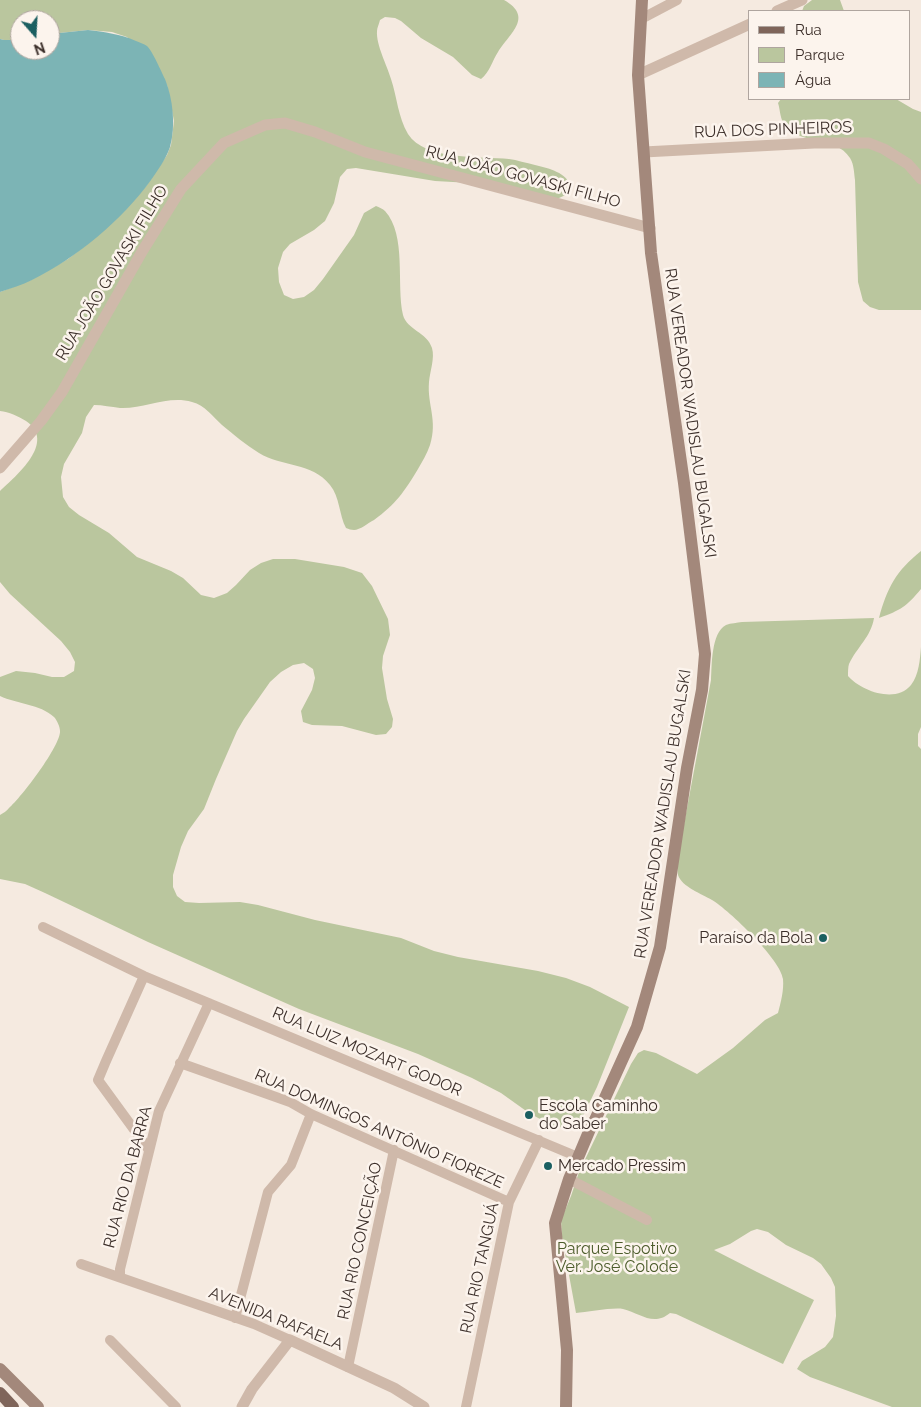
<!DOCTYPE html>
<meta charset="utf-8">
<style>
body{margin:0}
#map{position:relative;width:921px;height:1407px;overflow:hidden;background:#f5eae0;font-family:Raleway,sans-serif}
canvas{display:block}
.legend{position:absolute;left:748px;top:10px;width:162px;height:90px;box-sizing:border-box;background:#fcf4ed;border:1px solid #afa59f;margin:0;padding:6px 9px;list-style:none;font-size:15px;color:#3c2f2a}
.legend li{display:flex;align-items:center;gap:10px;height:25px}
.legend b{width:25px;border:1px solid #afa59f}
.north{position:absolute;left:10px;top:10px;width:50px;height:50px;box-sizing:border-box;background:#fcf4ed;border:1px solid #afa59f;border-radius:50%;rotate:161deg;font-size:14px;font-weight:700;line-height:20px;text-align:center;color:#3c2f2a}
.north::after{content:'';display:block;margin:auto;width:18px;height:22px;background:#1b5f61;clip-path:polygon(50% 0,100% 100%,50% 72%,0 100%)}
</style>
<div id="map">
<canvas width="921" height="1407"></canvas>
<ul class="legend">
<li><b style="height:6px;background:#7f655a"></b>Rua</li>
<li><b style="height:14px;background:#bac69e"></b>Parque</li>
<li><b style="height:14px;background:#7cb4b5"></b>Água</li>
</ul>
<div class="north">N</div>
</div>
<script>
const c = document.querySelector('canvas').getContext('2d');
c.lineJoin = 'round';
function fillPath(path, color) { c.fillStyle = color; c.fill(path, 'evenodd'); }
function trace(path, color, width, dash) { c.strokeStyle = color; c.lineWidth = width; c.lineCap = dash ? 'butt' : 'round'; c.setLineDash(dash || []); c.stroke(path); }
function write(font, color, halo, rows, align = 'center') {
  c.font = font + ' Raleway,sans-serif'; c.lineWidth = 5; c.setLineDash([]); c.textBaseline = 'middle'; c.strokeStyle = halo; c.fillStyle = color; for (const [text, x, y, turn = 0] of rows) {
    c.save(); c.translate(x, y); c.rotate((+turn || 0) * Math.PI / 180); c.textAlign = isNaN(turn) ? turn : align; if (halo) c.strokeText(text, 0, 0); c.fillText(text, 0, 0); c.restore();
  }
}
fillPath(new Path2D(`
 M0,0h504c30,17 6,33 -6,52 -6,9 -8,20 -17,27l-9,-4 -19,-18 -32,-19 -20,-17 -6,-3 -10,-1 -5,3c-1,4 -3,8 -3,11 -1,14 10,34 14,48 6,18 7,38 17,55 17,27 73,22 101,25 8,1 17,4 26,6 16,4 30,7 37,22l-2,6 -11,5 -14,1 -74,-16 -36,-2 -79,-13 -9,1 -7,8 -6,26 -9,18 -11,9 -24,14 -7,8 -5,16 1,14 5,13 9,4 11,-2 10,-7 9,-11 31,-44 10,-22 12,-7c3,1 7,3 9,5 22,24 11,74 18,104 4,15 24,17 29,33 3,10 -2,23 -3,34 -2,23 9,38 1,63 -3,9 -8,17 -12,24 -14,23 -22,35 -44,51 -6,3 -14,10 -20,10 -3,0 -5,-1 -8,-2 -7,-13 -6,-31 -16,-43 -18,-23 -48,-18 -71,-32 -13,-8 -26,-19 -37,-28 -9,-8 -17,-20 -30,-23 -24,-7 -47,7 -72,6 -9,-1 -17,-3 -26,-3l-8,12 -4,16 -18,31 -3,13 2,20 6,10 10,8 30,18 28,24 34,14 12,7 18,17 13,3 13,-5 9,-8 14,-15 11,-7 12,-4h22l49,8 18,6 10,13 16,33 2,16 -7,21 -1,12 5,31 6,20 -1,8 -6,7 -10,1 -34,-9 -30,-1 -9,-3 -2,-11 11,-21 3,-12 -2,-9 -9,-6 -11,2 -12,7 -11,10 -26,37 -7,12 -21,48 -12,30 -16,22 -7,16 -8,28v12l4,9 8,6 14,1 41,-1 18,3 57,15 86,18 33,13 24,6 80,14 28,7 24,9 39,20 -32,80 -14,29 -6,8 -10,5 -16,-4 -22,-12 -28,-20 -29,-15 -54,-24 -119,-45 -151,-67 -103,-49 -20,-9 -25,-5v-64c3,-2 7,-4 9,-7 12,-10 52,-63 51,-77 0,-4 -3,-11 -6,-14 -14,-13 -37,-13 -54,-21v-19l16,-6 19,2 17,4h12l10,-6 1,-9 -5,-10 -9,-11 -51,-47 -10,-12v-91c16,-15 57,-49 26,-70 -8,-5 -17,-9 -26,-10v-119l31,-12 37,-21 29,-23 24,-22 25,-28 21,-31 4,-10 3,-24 -7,-36 -40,-48 -15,-5 -24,-2 -38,4v-14h-30v20h-16l-4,-1z
 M812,0h28l4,11h-42l2,-5z
 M781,99h115l17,10 8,3v198h-42l-9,-3 -7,-6 -5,-19 -3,-102c-1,-7 -1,-16 -5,-22 -15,-24 -53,-11 -67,-36 -3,-5 -3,-13 -5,-19z
 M921,551v38c-15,18 -20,21 -42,29 8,-30 17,-47 42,-67z
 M874,618c-3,19 -17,29 -25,46 -1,3 -1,8 -1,12 13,15 48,28 63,9 8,-10 9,-26 10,-38v80l-3,7v12l3,3v658h-29l-82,-30 -13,-8 5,-8 23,-14 8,-10 3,-21 -1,-29 -4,-9 -10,-14 -8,-6 -27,-13 -18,-13 -11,-3 -6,2 -21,13 -16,6 43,22 57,28 -31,64 -107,-50 -6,-1c-17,14 -30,0 -47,-4 -9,-2 -36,3 -47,4l-14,-76 -1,-17 10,-24 8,-24 52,-108 7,-11 6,-3 12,3 41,21 36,-26 32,-28 13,-7c3,-11 6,-23 5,-34 -2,-19 -54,-69 -71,-79 -10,-6 -30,-13 -34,-25 -1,-5 0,-14 0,-19l33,-176c1,-15 0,-47 15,-55 5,-2 11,-2 16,-3z`), '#bac69e');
fillPath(new Path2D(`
 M88,30c17,2 32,4 48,11 3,1 8,3 11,5 6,6 14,25 18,33 8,20 11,47 5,68 -4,12 -12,23 -19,33 -30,41 -73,77 -119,100 -10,5 -21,8 -32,12v-253l4,1h16v10h30v-16z`), '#7cb4b5');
trace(new Path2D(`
 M641,19l36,-19
 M43,927l101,49 434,181
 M144,976l-38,85 -8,19 51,70
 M180,1063l110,39 21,12 198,88
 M569,1179l78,41
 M81,1264l173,60 36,16
 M120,1277v-8l39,-158 50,-108
 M235,1318l33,-126 23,-27 20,-51
 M110,1340l66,67
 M348,1367l46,-217
 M466,1407l43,-205 30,-62`), '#cfb9aa', 10);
trace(new Path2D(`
 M777,11l25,-11
 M638,75l112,-51
 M644,152l170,-9h55l15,6 24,15 13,15
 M0,468l41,-47 21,-29 81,-142 38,-61 43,-46 41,-18 20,-2 30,9 50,20 285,76
 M242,1407l10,-18 38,-49 104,48 30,19`), '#cfb9aa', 11);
trace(new Path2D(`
 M0,1369l38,38
 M566,1407l1,-57 -12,-127 14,-44 21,-50 5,-9 42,-93 23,-80 27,-179 15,-78 3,-36 -21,-171 -33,-230 -13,-178 4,-75`), '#a3887b', 12);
trace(new Path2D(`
 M0,1393l13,14`), '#7f655a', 12);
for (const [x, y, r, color] of [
 [823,938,5,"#1b5f61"],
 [529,1115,5,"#1b5f61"],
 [548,1166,5,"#1b5f61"]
]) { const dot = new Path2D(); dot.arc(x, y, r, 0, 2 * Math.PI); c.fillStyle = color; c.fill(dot); trace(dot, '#fcf4ed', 2); }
write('16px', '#3c2f2a', '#fcf4ed', [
 ["RUA DOS PINHEIROS",773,130,-2],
 ["RUA JOÃO GOVASKI FILHO",523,177,15],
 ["RUA JOÃO GOVASKI FILHO",112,273,-59],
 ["RUA VEREADOR WADISLAU BUGALSKI",690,413,82],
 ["RUA VEREADOR WADISLAU BUGALSKI",663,814,-81],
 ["RUA LUIZ MOZART GODOR",367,1052,23],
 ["RUA DOMINGOS ANTÔNIO FIOREZE",379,1129,24],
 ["RUA RIO DA BARRA",128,1177,-75],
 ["RUA RIO CONCEIÇÃO",360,1241,-78],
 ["RUA RIO TANGUÁ",480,1268,-78],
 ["AVENIDA RAFAELA",276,1319,22]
]);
write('16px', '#3c2f2a', '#fcf4ed', [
 ["Paraíso da Bola",813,938,"right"],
 ["Escola Caminho",539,1106],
 ["do Saber",539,1124],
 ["Mercado Pressim",558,1166]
], 'left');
write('16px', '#4c5c2b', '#fcf4ed', [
 ["Parque Espotivo",617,1249],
 ["Ver. José Colode",617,1267]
]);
</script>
